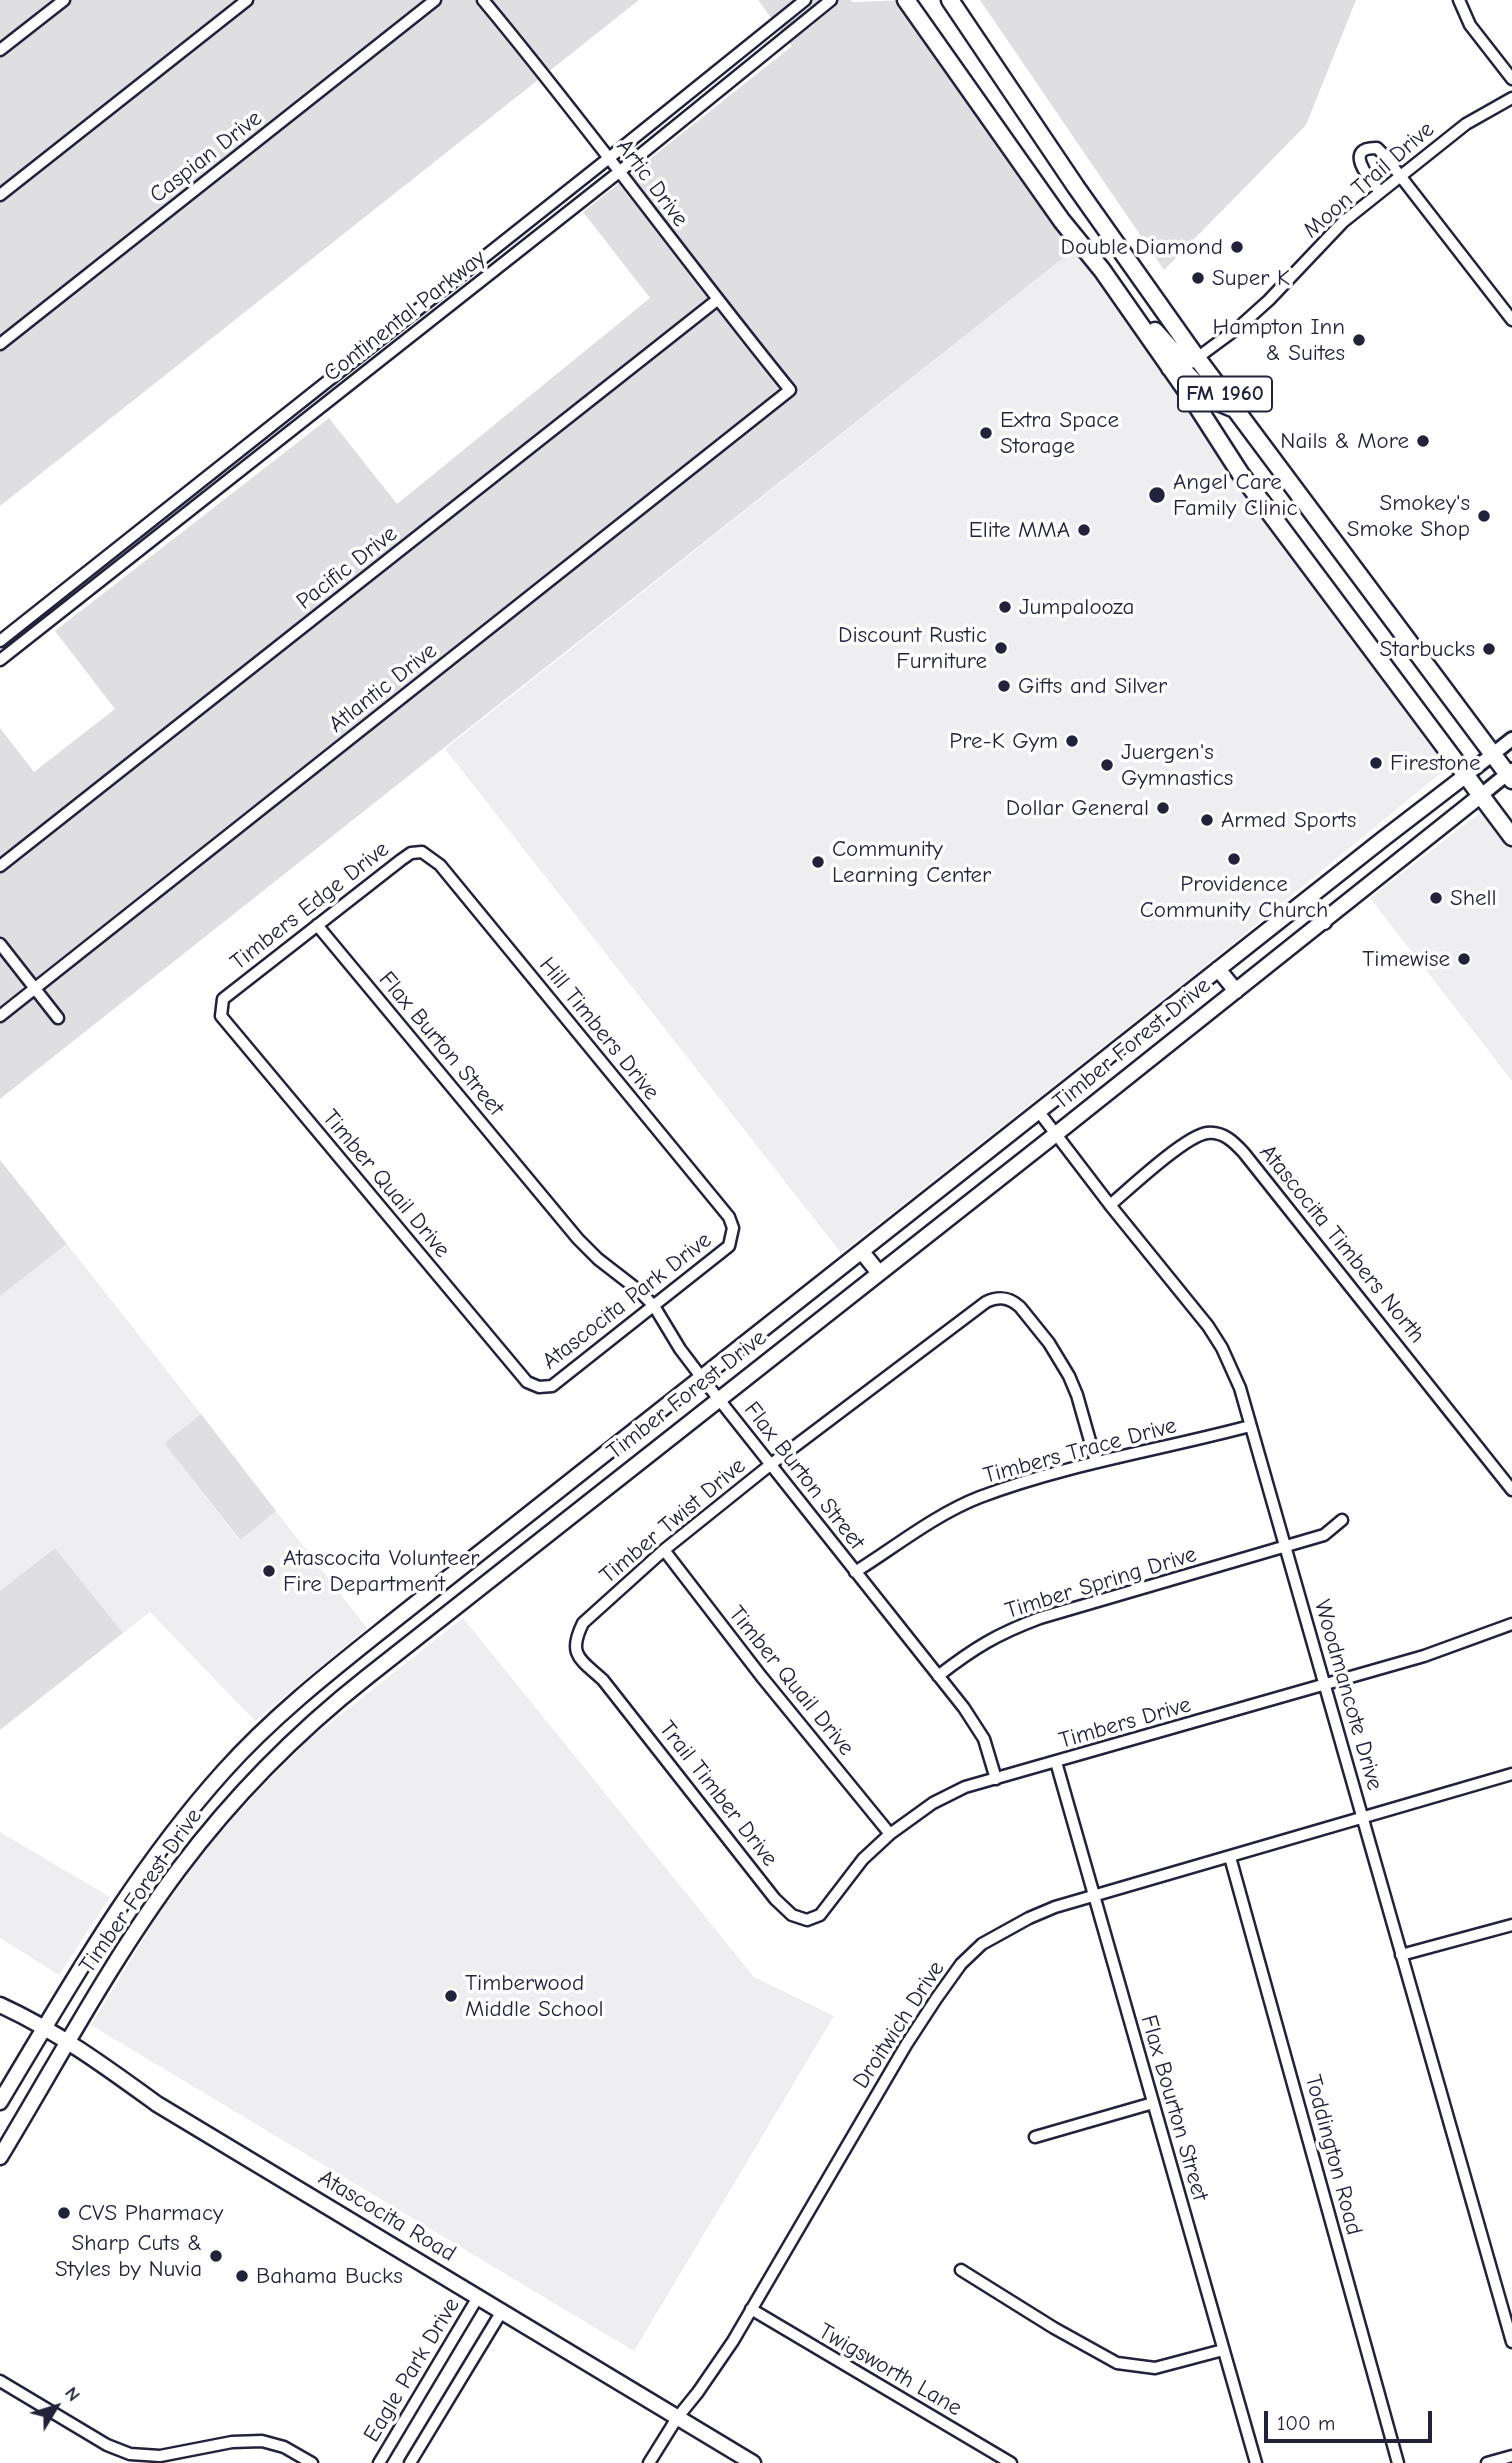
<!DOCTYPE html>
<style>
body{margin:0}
#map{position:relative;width:1512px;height:2463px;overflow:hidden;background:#fff;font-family:"Comic Neue",sans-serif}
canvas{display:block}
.north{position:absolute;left:21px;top:2372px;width:70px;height:70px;-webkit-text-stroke:5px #fff;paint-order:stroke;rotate:52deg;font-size:19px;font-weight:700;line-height:28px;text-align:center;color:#22223b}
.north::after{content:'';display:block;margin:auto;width:24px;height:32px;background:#22223b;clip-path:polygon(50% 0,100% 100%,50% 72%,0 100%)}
.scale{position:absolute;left:1264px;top:2411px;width:168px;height:32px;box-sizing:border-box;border:4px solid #22223b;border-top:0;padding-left:9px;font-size:21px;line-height:24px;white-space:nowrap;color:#22223b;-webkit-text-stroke:5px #fff;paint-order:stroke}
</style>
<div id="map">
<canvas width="1512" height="2463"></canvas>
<div class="north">N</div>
<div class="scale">100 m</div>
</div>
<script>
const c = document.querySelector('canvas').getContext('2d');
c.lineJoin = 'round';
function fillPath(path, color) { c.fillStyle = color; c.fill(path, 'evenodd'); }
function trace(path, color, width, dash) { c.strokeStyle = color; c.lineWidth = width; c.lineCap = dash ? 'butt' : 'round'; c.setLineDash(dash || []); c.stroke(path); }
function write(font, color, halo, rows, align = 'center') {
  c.font = font + ' "Comic Neue",sans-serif'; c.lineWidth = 7; c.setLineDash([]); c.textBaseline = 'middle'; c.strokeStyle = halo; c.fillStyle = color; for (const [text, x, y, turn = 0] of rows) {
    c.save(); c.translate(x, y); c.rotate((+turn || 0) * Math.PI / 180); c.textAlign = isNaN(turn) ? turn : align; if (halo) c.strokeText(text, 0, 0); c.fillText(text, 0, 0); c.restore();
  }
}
fillPath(new Path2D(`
 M1081,244l377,515 -265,217 -352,277 -396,-504z
 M1494,802l18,23v256l-142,-183z
 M67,1244l134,170 -37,29 75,97 37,-29 91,117 -112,93 -105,-109 -27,21 -68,-85 -55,43v-295z
 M463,1618l291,359 80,39 -200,335 -543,-326 66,-108 51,-70 49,-55 48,-49z
 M0,1832l110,65 -51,78 -59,-37z`), '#eeeef1');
fillPath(new Path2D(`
 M0,0h639l-639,506z
 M758,0h93l1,2 53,-2 176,244 -1081,855v-371l34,44 81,-63 -60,-78 274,-213 68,86 253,-206 -67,-86 209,-166z
 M980,0h376l-50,125 -142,145z
 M0,1160l67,84 -67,52z
 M201,1414l75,97 -36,29 -76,-97z
 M55,1548l68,85 -123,97v-139z`), '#dfdfe2');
const minor = new Path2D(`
 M1459,0l11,25 42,54
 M0,50l64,-50
 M1380,192c-9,-11 -39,-45 -3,-44l7,7 128,165
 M0,195l247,-195
 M0,344l435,-344
 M1197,358l42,-31 30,-27 74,-78 123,-98 46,-26
 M0,641l609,-483 196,-158
 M0,660l619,-488 212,-172
 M422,852l18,13 289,352 4,11 -4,18 -177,140 -13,1 -12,-5 -306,-366 2,-17 178,-139 10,-7z
 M0,866l717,-566
 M317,925l261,314 20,20 40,31 16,16 26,43 22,29 262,330 20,31 12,40
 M0,944l58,74
 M0,1016l790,-626c-104,-128 -201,-263 -307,-390
 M1039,1112l71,93 98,121 14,22 18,40 272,954
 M1110,1205c19,-16 75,-69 97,-72 16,-2 27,9 37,20l268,337
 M1096,1462l-19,-67 -8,-19 -20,-33 -29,-36c-11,-10 -21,-11 -34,-5l-216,163 -106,85 -81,73c-16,32 -3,36 20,57l172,219 17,16 15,5 13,-5 43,-56 27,-25 43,-31 32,-16 459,-131 88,-32
 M664,1550l97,126 129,158
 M855,1572c40,-25 81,-58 125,-75 87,-33 180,-47 270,-71
 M938,1676c36,-28 59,-42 102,-58l284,-83 18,-15
 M1056,1762l200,701
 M1230,1857l168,606
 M1401,1955l111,-30
 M1035,2137l118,-34
 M961,2270l93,58 63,35 38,5 68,-18
 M751,2309l260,154
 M0,2381l107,64 23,9 30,2 72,-14 30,-1 22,6 28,16
 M379,2463l99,-166
 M410,2463l92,-152
 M649,2463l28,-45 21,-26 35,-51 173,-296 30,-46 25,-35 21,-20 47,-26 26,-11 457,-133
 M1487,2463l25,-7`);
const tertiary = new Path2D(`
 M1465,776l47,-37
 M1480,796l32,-26`);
const secondary = new Path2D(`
 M1306,900l18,22
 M1218,969l18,22
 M862,1252l17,21
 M0,2005c57,26 106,62 157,99l596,359
 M0,2102c69,-115 134,-231 224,-331 51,-57 112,-104 172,-152l987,-780 82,-63
 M0,2157c58,-96 111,-197 179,-288 54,-72 117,-136 188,-192l689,-543 424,-338`);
const primary = new Path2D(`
 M906,0l156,221 40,49 93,133 45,70 272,364
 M950,0l126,187 121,171 315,422
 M1155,331l26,29 5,1 11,-3
 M1170,368l14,3 27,28 24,10`);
trace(minor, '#22223b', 15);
trace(tertiary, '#22223b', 18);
trace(secondary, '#22223b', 19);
trace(primary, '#22223b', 21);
trace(minor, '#fff', 10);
trace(tertiary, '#fff', 12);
trace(secondary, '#fff', 14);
trace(primary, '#fff', 16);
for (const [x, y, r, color] of [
 [1237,247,7,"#22223b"],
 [1198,278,7,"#22223b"],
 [1359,340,7,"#22223b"],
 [986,433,7,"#22223b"],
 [1423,441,7,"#22223b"],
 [1157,495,9,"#22223b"],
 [1484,516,7,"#22223b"],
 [1084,530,7,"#22223b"],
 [1005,607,7,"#22223b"],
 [1001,648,7,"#22223b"],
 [1489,649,7,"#22223b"],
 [1004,686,7,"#22223b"],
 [1072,741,7,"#22223b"],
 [1376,763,7,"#22223b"],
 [1107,765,7,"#22223b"],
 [1163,808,7,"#22223b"],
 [1207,820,7,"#22223b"],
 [1234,859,7,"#22223b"],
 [818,862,7,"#22223b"],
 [1436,898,7,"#22223b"],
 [1464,959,7,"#22223b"],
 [269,1571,7,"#22223b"],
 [451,1996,7,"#22223b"],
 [64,2213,7,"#22223b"],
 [216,2256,7,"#22223b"],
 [242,2276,7,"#22223b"]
]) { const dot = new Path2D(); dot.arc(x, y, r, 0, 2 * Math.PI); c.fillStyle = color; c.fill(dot); trace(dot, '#fff', 2.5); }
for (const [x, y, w] of [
 [1225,394,94]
]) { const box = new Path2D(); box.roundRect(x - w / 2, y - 17.5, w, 35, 5); c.fillStyle = '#fff'; c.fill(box); trace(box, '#22223b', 2); }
write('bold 21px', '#22223b', null, [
 ["FM 1960",1225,394]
]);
write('23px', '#22223b', '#fff', [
 ["Caspian Drive",206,157,-38],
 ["Moon Trail Drive",1369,180,-41],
 ["Artic Drive",652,183,53],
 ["Continental Parkway",405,316,-38],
 ["Pacific Drive",347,568,-38],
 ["Atlantic Drive",383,688,-38],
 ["Timbers Edge Drive",310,906,-38],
 ["Hill Timbers Drive",599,1029,51],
 ["Flax Burton Street",441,1044,50],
 ["Timber Forest Drive",1132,1044,-39],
 ["Timber Quail Drive",386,1184,50],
 ["Atascocita Timbers North",1342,1244,51],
 ["Atascocita Park Drive",627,1301,-38],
 ["Timber Forest Drive",687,1395,-38],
 ["Timbers Trace Drive",1080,1451,-15],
 ["Flax Burton Street",804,1476,52],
 ["Timber Twist Drive",673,1521,-40],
 ["Timber Spring Drive",1101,1583,-17],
 ["Timber Quail Drive",791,1681,51],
 ["Woodmancote Drive",1348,1695,74],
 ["Timbers Drive",1125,1723,-16],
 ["Trail Timber Drive",718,1794,52],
 ["Timber Forest Drive",141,1891,-55],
 ["Droitwich Drive",899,2025,-57],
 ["Flax Bourton Street",1174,2108,74],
 ["Toddington Road",1333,2155,75],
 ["Atascocita Road",387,2216,31],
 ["Eagle Park Drive",412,2370,-59],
 ["Twigsworth Lane",890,2370,30]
]);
write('23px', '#22223b', '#fff', [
 ["Double Diamond",1223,247,"right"],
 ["Super K",1212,278],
 ["Hampton Inn",1345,327,"right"],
 ["& Suites",1345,353,"right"],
 ["Extra Space",1000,420],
 ["Storage",1000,446],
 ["Nails & More",1409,441,"right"],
 ["Angel Care",1173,482],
 ["Family Clinic",1173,508],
 ["Smokey's",1470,503,"right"],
 ["Smoke Shop",1470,529,"right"],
 ["Elite MMA",1070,530,"right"],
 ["Jumpalooza",1019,607],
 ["Discount Rustic",987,635,"right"],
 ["Furniture",987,661,"right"],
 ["Starbucks",1475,649,"right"],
 ["Gifts and Silver",1018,686],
 ["Pre-K Gym",1058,741,"right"],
 ["Juergen's",1121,752],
 ["Gymnastics",1121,778],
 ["Firestone",1390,763],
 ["Dollar General",1149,808,"right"],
 ["Armed Sports",1221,820],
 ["Community",832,849],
 ["Learning Center",832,875],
 ["Providence",1234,884,"center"],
 ["Community Church",1234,910,"center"],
 ["Shell",1450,898],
 ["Timewise",1450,959,"right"],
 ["Atascocita Volunteer",283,1558],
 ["Fire Department",283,1584],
 ["Timberwood",465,1983],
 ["Middle School",465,2009],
 ["CVS Pharmacy",78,2213],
 ["Sharp Cuts &",202,2243,"right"],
 ["Styles by Nuvia",202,2269,"right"],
 ["Bahama Bucks",256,2276]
], 'left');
</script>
